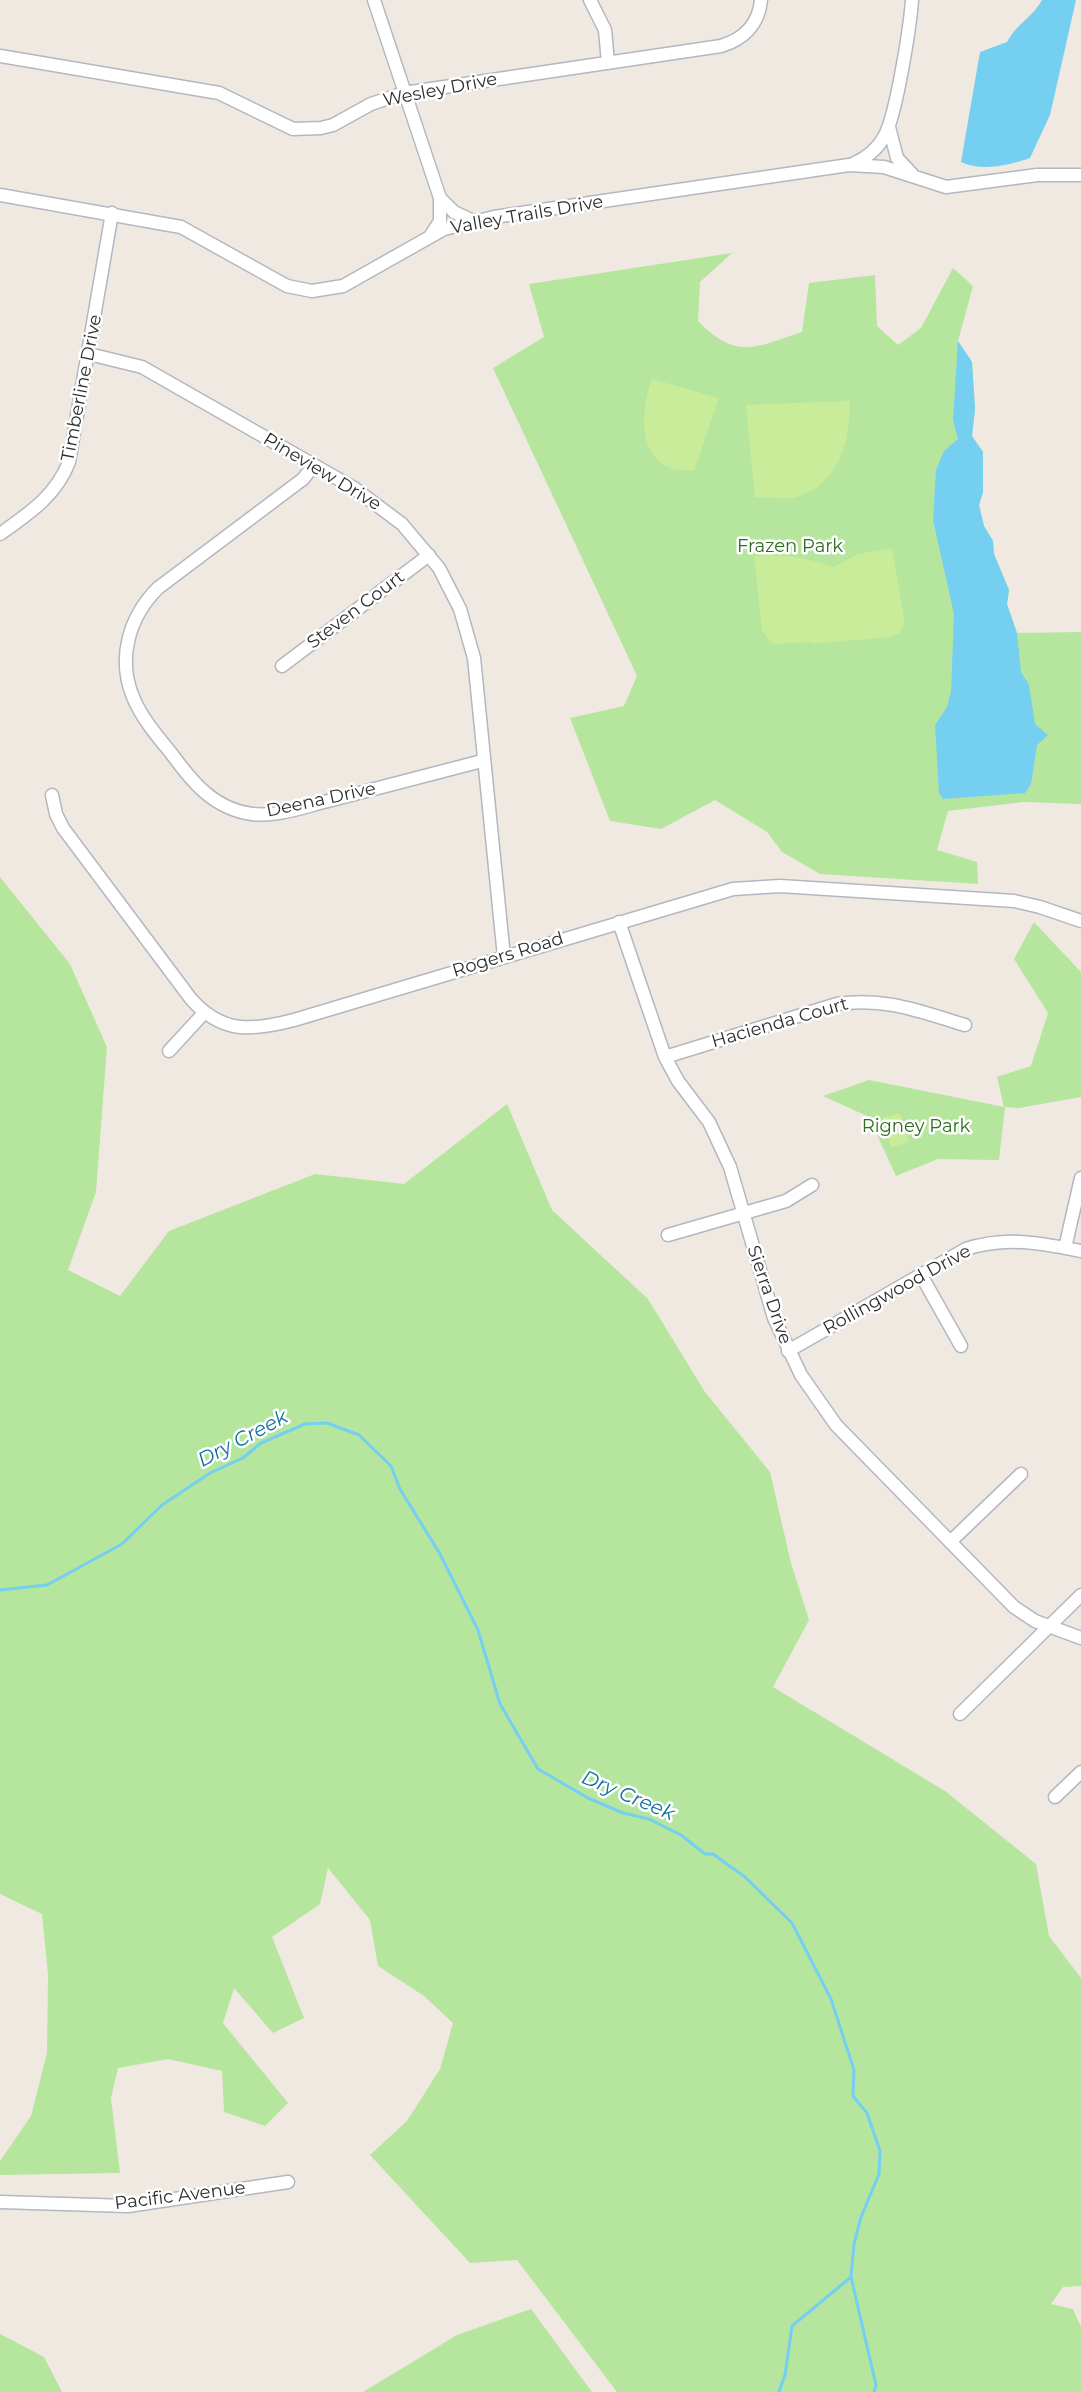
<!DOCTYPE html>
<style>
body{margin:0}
canvas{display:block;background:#efe9e1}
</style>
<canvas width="1081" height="2392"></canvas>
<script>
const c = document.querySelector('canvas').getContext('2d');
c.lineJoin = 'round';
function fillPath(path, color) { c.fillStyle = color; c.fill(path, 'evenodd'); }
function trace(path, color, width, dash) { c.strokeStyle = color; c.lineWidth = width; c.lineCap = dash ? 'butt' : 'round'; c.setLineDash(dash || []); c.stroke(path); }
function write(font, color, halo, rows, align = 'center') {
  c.font = font + ' Montserrat,sans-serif'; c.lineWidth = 5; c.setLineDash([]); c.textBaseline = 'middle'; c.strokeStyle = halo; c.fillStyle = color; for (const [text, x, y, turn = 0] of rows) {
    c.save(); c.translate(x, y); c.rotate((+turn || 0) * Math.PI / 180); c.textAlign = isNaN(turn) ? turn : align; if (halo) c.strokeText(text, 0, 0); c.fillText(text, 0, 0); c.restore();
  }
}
fillPath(new Path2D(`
 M732,253l-32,29 -2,39c39,40 58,26 104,11l7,-49 66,-8 2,51 21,19 23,-17 32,-60 20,18 -15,55 14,21 3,47 -3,27 11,16v40l-4,13 5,21 9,15 1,13 15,36 -2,14 10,29 64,-1v172l-57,-2 -76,9 -11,39 40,12 1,22 -158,-10 -38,-22 -15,-20 -52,-32 -54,29 -51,-8 -40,-103 54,-12 13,-30 -144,-308 51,-31 -15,-53z
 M0,877l70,87 37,83 -11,145 -28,78 52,26 49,-65 146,-57 89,10 103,-80 45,106 96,89 57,93 65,80 21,91 18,57 -36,67 172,104 91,73 13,72 32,42v308l-18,1 -12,17 22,5 8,18v65h-464l-100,-132 -47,3 -100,-108 37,-34 33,-52 13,-46 -29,-27 -46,-30 -8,-46 -42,-52 -8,36 -48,33 32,81 -31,15 -39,-45 -11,35 65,80 -23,23 -41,-14 -2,-41 -54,-12 -50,9 -7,30 9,75 -120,2v-14l31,-45 16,-63 1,-79 -6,-60 -42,-20z
 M1034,922l47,50v125l-62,11 -14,-1 -6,53 -61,-1 -42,17 -27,-59 -46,-21 46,-16 135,27 -7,-30 34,-11 17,-53 -34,-54z
 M531,2309l61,83h-229l94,-57z
 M0,2334l44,23 18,35h-62z`), '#b6e59e');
fillPath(new Path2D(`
 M652,379l67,19 -25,73c-7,-1 -18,0 -24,-3 -34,-15 -28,-61 -18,-89z
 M850,401c0,39 -10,83 -53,96 -12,3 -30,0 -42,0l-9,-92z
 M892,548l13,77 -6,8 -9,4 -79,7 -1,-2 -37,2 -11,-13 -8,-75c29,-2 52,1 79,11l25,-13z
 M900,1113l9,29 -18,5 -8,-29z`), '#c9ec9a');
fillPath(new Path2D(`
 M1042,0h34l-26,115 -20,43c-20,7 -49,14 -69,4l19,-110 27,-10c9,-18 26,-25 35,-42z
 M958,341l14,21 3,47 -3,27 11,16v40l-4,13 5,21 9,15 1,13 15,36 -2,14 10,29 4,39 8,13 6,39 13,11 -11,10 -6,39 -6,9 -82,6 -4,-6 -4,-68 12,-18 4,-16 3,-77 -21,-94 3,-50 8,-19 14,-12 -5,-19z`), '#75cff0');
trace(new Path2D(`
 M0,1590l47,-5 75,-41 40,-39 48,-32 33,-15 18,-15 44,-19 22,-1 32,12 32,31 9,23 40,65 38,76 22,74 38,65 50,29 35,15 26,6 32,16 24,19h8l32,23 47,46 39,76 23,71 -1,26 14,17 13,38 -1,23 -18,43 -7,27 -3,33 25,108 -2,7
 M779,2392l6,-17 7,-49 59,-49`), '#75cff0', 3);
const minor = new Path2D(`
 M374,0l66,198v23l-9,14
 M590,0l15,30 3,33
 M0,56l219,37 74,36 28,-1 12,-3 38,-21 33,-11 317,-47c23,-7 38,-22 40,-46
 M889,127l8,31 15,16
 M853,164c13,-6 24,-14 31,-27 12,-20 26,-110 28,-137
 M0,195l181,32 106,59 25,5 31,-5 101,-57 50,-12 355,-52 35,2 62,20 91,-12h44
 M440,198l14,14 19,9
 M89,354l53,13 212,121 48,36 37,44 21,41 14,49 30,299
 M314,465l-11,14 -145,109c-29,29 -41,70 -25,109 8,20 24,39 38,56 21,29 43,56 81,61 26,3 51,-7 76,-13 51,-13 103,-27 154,-40
 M0,534c28,-20 56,-38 69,-72l43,-249
 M282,666l147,-111
 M52,795l4,19 7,14 128,171c31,35 61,32 103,21l439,-131 47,-3 234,15 26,6 41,14
 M619,922l46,135 13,24 31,41 21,45 44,151 27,57 35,50 178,182 21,14 46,17
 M169,1051l35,-38
 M665,1057l172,-53c48,-7 82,7 128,21
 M668,1235l118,-34 26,-16
 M1065,1248l16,-70
 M921,1275l40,71
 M788,1351l178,-102c40,-13 75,-6 115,2
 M950,1542l71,-68
 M960,1714l121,-119
 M1055,1797l26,-25
 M0,2202l128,4 160,-24`);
trace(minor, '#b4b7c1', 15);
trace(minor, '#fff', 12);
write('18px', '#2e2e2e', '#fff', [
 ["Wesley Drive",440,90,-11],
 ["Valley Trails Drive",527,215,-10],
 ["Timberline Drive",82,388,-79],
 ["Pineview Drive",322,472,31],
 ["Steven Court",356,610,-37],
 ["Deena Drive",321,800,-12],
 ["Rogers Road",508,955,-17],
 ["Hacienda Court",780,1023,-16],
 ["Rollingwood Drive",897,1290,-29],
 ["Sierra Drive",769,1295,71],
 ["Pacific Avenue",180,2196,-7]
]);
write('18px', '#2c6e1b', '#fff', [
 ["Frazen Park",790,547],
 ["Rigney Park",916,1127]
]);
write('italic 20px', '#0d6fa3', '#fff', [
 ["Dry Creek",243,1439,-28],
 ["Dry Creek",628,1796,23]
]);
</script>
